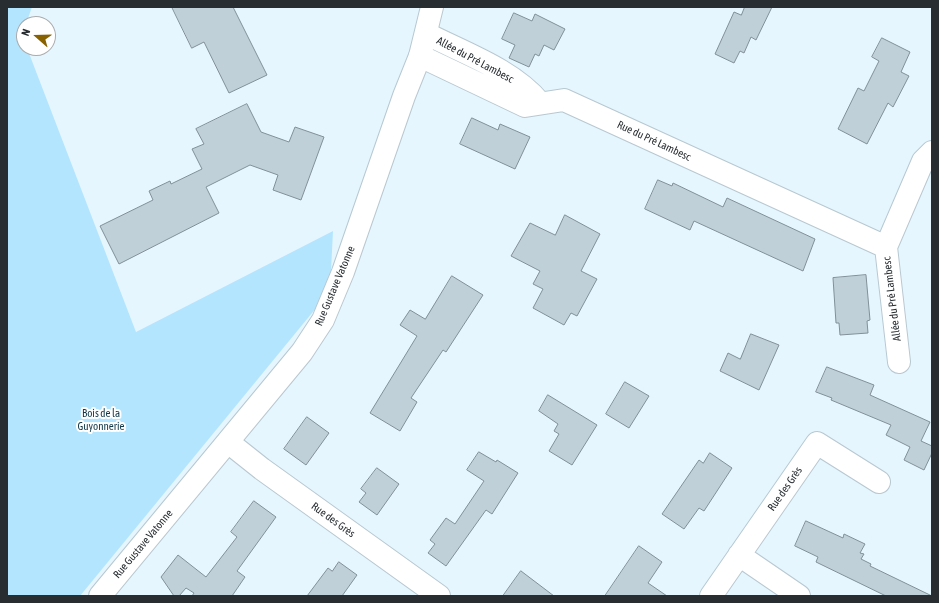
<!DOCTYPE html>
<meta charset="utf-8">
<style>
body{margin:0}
#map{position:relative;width:939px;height:603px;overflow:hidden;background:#e6f6ff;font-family:"Asap Condensed",sans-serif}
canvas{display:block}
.frame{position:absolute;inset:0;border:8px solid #272d30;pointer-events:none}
.north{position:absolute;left:16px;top:16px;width:40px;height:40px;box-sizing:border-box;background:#fff;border:1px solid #a9abac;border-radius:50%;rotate:290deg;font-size:11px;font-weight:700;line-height:16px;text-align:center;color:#272d30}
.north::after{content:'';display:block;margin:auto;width:14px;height:18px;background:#886100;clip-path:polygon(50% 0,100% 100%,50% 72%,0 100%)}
</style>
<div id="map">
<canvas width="939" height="603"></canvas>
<div class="frame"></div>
<div class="north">N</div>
</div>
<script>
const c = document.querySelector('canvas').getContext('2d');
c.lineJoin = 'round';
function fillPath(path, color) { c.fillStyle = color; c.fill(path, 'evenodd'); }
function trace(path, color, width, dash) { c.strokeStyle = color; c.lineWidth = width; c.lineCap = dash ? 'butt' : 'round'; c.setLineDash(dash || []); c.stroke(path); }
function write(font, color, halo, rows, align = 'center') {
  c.font = font + ' "Asap Condensed",sans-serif'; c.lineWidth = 4; c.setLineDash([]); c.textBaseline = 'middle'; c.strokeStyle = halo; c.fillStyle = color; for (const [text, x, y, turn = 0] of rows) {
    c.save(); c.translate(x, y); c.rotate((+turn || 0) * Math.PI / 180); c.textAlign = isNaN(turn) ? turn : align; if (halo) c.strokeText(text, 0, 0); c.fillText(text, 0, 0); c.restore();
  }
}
fillPath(new Path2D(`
 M7,7h25l-6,17h-2l-2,10 2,14h3l109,284 197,-101 -3,60 -250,305h-73z`), '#b4e5ff');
const building = new Path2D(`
 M172,7h61l34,68 -38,18 -25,-51 -12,6z
 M745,7h27l-16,33 -5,-3 -7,16 -4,-2 -6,12 -19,-9 19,-42 7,3z
 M514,13l18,8 3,-7 30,15 -11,21 -10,-5 -5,11 -4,-2 -6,13 -20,-9 6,-13 -13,-6z
 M882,38l28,14 -9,20 8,4 -16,31 -5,-4 -21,41 -29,-15 20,-41 6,3 15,-30 -7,-4z
 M247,104l14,28 28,10 6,-15 29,10 -23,63 -28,-10 5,-15 -28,-10 -44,22 13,26 -100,51 -19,-38 53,-26 -4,-9 21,-10 1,3 31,-15 -10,-20 12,-5 -8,-15z
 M472,118l26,12 2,-6 30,13 -15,32 -55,-25z
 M658,180l14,6 1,-3 50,24 4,-9 88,41 -12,32 -109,-50 -4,9 -45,-21z
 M565,215l35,19 -19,37 16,8 -20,37 -6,-3 -7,12 -31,-17 10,-19 -10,-5 7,-13 -29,-15 19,-33 25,12z
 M866,275l4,45 -3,1 1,12 -28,2 -1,-12h-3l-3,-45z
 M452,276l31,19 -37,57 -3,-2 -32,48 6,4 -17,29 -30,-18 47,-77 -17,-11 10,-15 15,9z
 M751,334l28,11 -20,45 -39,-19 8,-18 12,6z
 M827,367l47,18 -4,10 60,27 -9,19 11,5v7l-8,17 -20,-10 6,-13 -24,-12 5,-10 -60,-25 1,-2 -16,-6z
 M625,382l24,14 -20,32 -23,-14z
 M548,395l49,30 -25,40 -23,-14 10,-17 -5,-3 4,-7 -19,-13z
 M307,417l22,16 -23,32 -22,-16z
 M479,452l17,10 1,-2 21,13 -26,41 -6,-4 -40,56 -18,-13 7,-9 -5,-4 16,-22 9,6 29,-43 -17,-11z
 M710,453l22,15 -28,43 -5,-3 -15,21 -22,-15 37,-54 4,3z
 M377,468l22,16 -22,31 -18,-13 7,-9 -5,-4z
 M254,501l22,16 -39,54 8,6 -13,19h-40l2,-3 -8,-5 -7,8h-5l-13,-19 17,-22 28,22 31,-40 -6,-5z
 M806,521l37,17 1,-4 21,10 -5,9 4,1 -3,5 10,5 -1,2 62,30h-46l-70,-34 2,-5 -23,-11z
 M639,546l23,16 -14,21 19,13h-62z
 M339,562l18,13 -15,21h-35l21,-28 4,3z
 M521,571l33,25h-51z`);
fillPath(building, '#c0d0d9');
trace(building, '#819098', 1);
const street = new Path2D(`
 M427,34c37,19 86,36 113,69
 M420,56l105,50 39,-6 322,147
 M899,362l-13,-115 37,-86 9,-9
 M228,442l34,27 177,127
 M739,555l60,41
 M711,596l106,-153 62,39`);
const secondary = new Path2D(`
 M100,596l202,-244 21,-32 20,-48 61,-176 16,-40 12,-49`);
trace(street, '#b8c8d1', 24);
trace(secondary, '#b8c8d1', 24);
trace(street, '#fff', 22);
trace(secondary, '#fff', 22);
write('11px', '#272d30', '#fff', [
 ["Allée du Pré Lambesc",475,60,28],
 ["Rue du Pré Lambesc",654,141,25],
 ["Rue Gustave Vatonne",335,286,-67],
 ["Allée du Pré Lambesc",892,299,-97],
 ["Rue des Grès",785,489,-55],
 ["Rue des Grès",333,520,36],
 ["Rue Gustave Vatonne",143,544,-50]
]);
write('11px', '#103748', '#fff', [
 ["Bois de la",101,414],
 ["Guyonnerie",101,427]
]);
</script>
